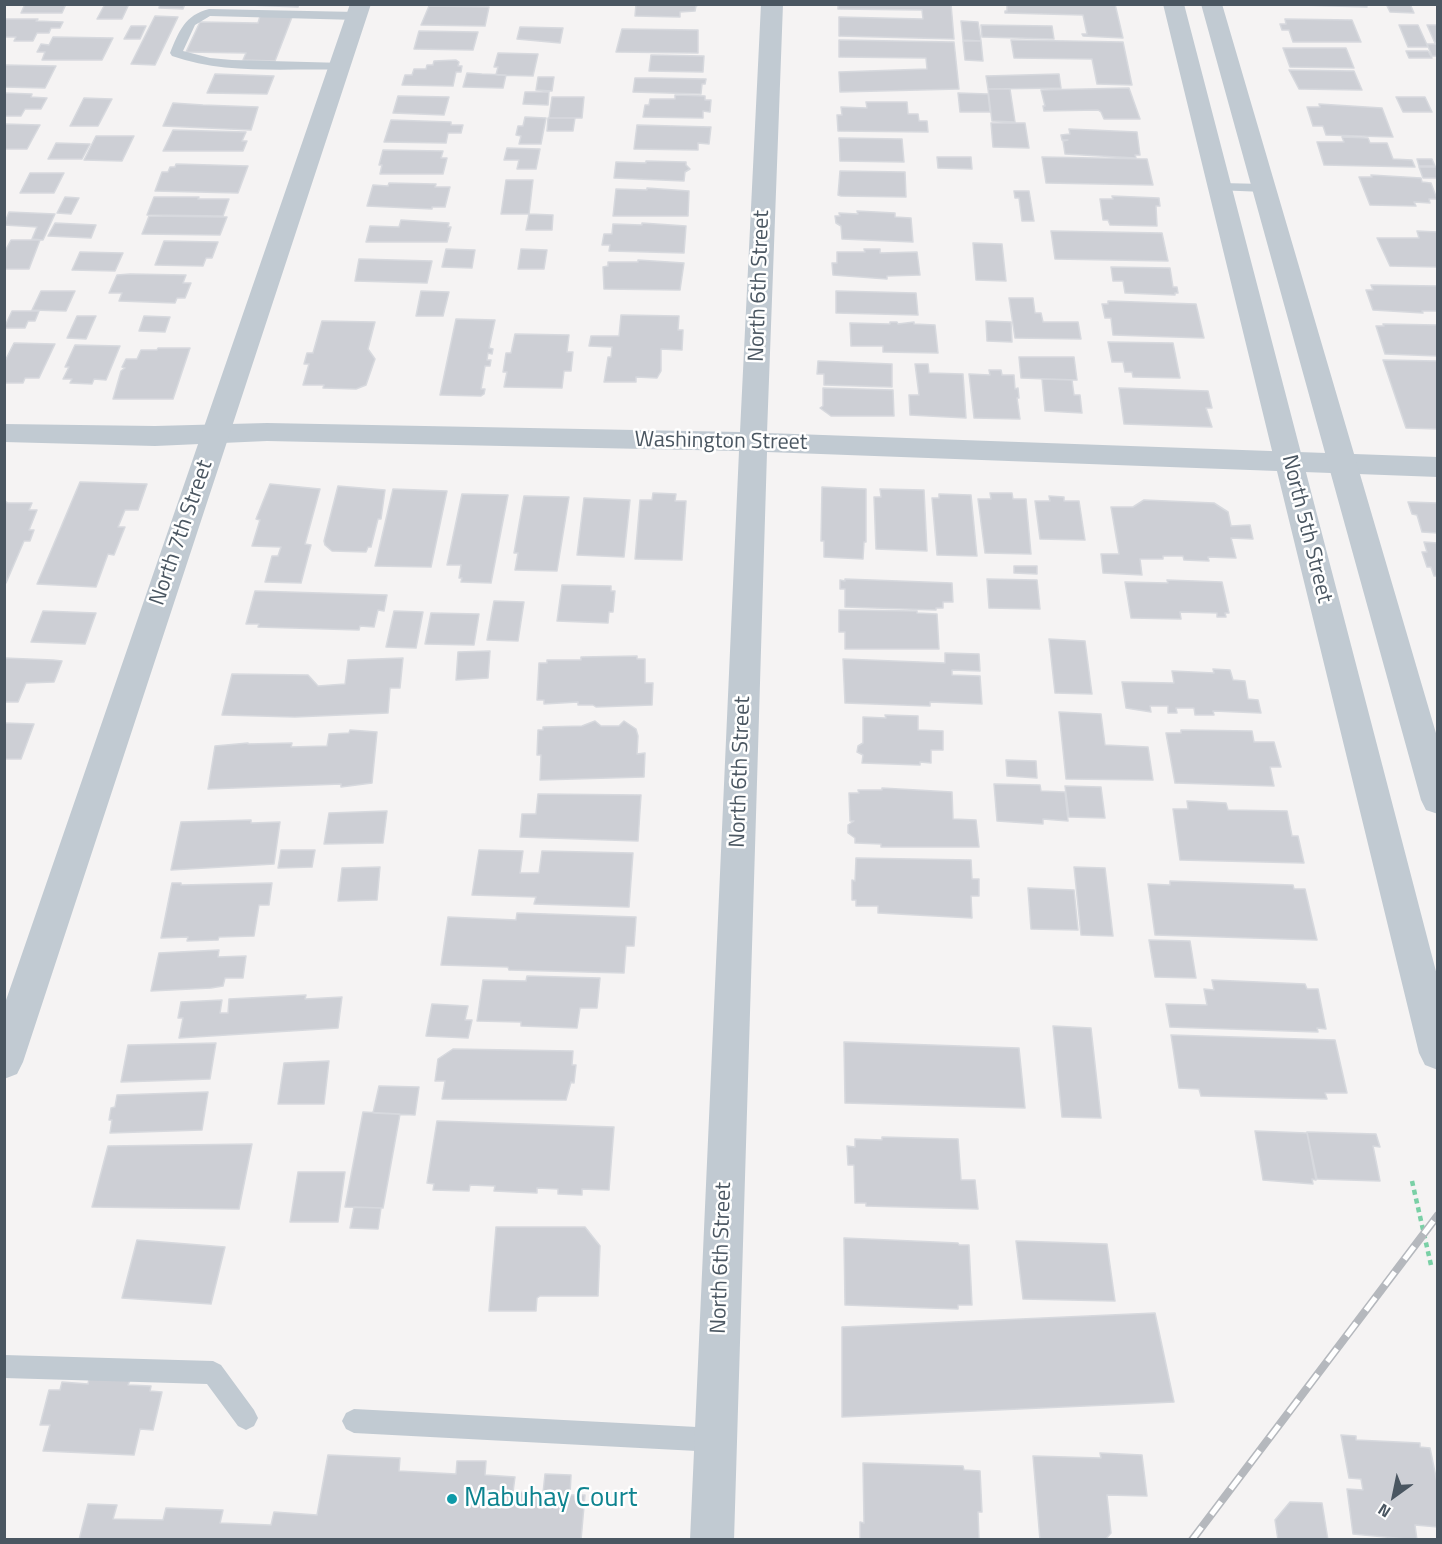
<!DOCTYPE html>
<style>
body{margin:0}
#map{position:relative;width:1442px;height:1544px;overflow:hidden;background:#f5f3f3;font-family:"Titillium Web",sans-serif}
canvas{display:block}
.frame{position:absolute;inset:0;border:6px solid #4a5661;pointer-events:none}
.north{position:absolute;left:1364px;top:1466px;width:60px;height:60px;-webkit-text-stroke:4px #fff;paint-order:stroke;rotate:213deg;font-size:16px;font-weight:700;line-height:24px;text-align:center;color:#4a5661}
.north::after{content:'';display:block;margin:auto;width:21px;height:27px;background:#4a5661;clip-path:polygon(50% 0,100% 100%,50% 72%,0 100%)}
</style>
<div id="map">
<canvas width="1442" height="1544"></canvas>
<div class="frame"></div>
<div class="north">N</div>
</div>
<script>
const c = document.querySelector('canvas').getContext('2d');
c.lineJoin = 'round';
function fillPath(path, color) { c.fillStyle = color; c.fill(path, 'evenodd'); }
function trace(path, color, width, dash) { c.strokeStyle = color; c.lineWidth = width; c.lineCap = dash ? 'butt' : 'round'; c.setLineDash(dash || []); c.stroke(path); }
function write(font, color, halo, rows, align = 'center') {
  c.font = font + ' "Titillium Web",sans-serif'; c.lineWidth = 5; c.setLineDash([]); c.textBaseline = 'middle'; c.strokeStyle = halo; c.fillStyle = color; for (const [text, x, y, turn = 0] of rows) {
    c.save(); c.translate(x, y); c.rotate((+turn || 0) * Math.PI / 180); c.textAlign = isNaN(turn) ? turn : align; if (halo) c.strokeText(text, 0, 0); c.fillText(text, 0, 0); c.restore();
  }
}
const building = new Path2D(`
 M25,4h41l-4,9h-41z
 M105,4h24l-7,15h-25z
 M160,4h25l-2,5 -24,-1z
 M224,4h75l-1,3z
 M636,4h65l-5,2 -1,5 -15,1v5l-45,-1z
 M838,4h113l3,35 -115,-3v-19l84,2 -1,-9 -84,-1z
 M1007,4h108l8,34 -40,-2 -1,-2h5l-4,-19 -78,-2v-2h2z
 M1366,4l1,3 -101,-3z
 M1386,4h24l4,9 -24,-1z
 M429,6l60,1 -4,19 -64,-1z
 M155,16l23,1 -23,48 -24,-1z
 M260,16l32,1 -17,44 -32,-1 3,-7 -60,-1 14,-30 58,1z
 M4,19h34l-2,2 27,1 -3,6h-9l-2,5h-12l-4,8h-19l2,-4h-12z
 M1285,19l67,1 9,22h-68l-4,-12h-7l-2,-6h6z
 M961,21l17,1 3,19 -18,-1z
 M981,25l71,1 2,13 -72,-2z
 M1399,25h19l10,22h-20z
 M1427,25h11v18h-3z
 M131,26h15l-6,13h-16z
 M520,27l43,1 -3,15 -43,-4z
 M622,29l76,1v23l-82,-1z
 M419,31l59,1 -5,18 -59,-1z
 M53,37l60,1 -11,22h-60l3,-8h-8l4,-8 8,1z
 M839,40l115,2 5,47 -119,3 -1,-20 88,-3 -1,-11 -87,-1z
 M1011,40l112,2 9,43 -35,-1 -5,-25 -78,-1z
 M963,41h18l2,20 -18,-1z
 M1427,44h11v12h-6z
 M1283,48h63l8,20 -64,-1z
 M1406,51h22l4,7h-23z
 M498,53l40,1 -5,22 -37,-1 2,-8h-4z
 M651,55l53,1 -1,16 -54,-1z
 M456,60l3,2 -1,4h4l-1,6h-5l-3,14 -51,-1 3,-10h7l2,-6h12l1,-4h6l1,-4z
 M4,65l52,1 -11,22 -41,-1z
 M1289,70l65,1 8,19 -63,-1z
 M467,73l15,1 24,1 -3,13 -40,-1z
 M215,74l59,2 -7,18 -60,-1z
 M1059,74l2,14 -73,1 -2,-13z
 M538,77h16l-2,14 -16,-1z
 M635,78h19l52,1 -1,5h-3l-1,10 -68,-2z
 M1129,88l11,31h-36l-3,-7 -3,-2 -54,1 -1,-5h2l-4,-16z
 M988,89h22l5,33 -23,-1z
 M525,92h24l-1,13 -25,-1z
 M4,93l28,1 -1,3 16,1 -6,11h-16l-4,7h-17z
 M958,93l30,1 2,18h-30z
 M675,95l30,1v4h6l-1,12 -7,-1v7l-60,-1 2,-12h4l1,-6h25z
 M398,96l51,1 -5,18 -51,-2z
 M552,97h32l-2,21h-33z
 M1396,97h29l7,15h-29z
 M84,98l28,1 -14,27h-28z
 M866,102h41l1,12h10l1,7h8l1,11 -90,-1 -1,-16h5l-1,-8 26,1z
 M173,103l30,2 55,2 -7,23 -88,-4z
 M1319,104l63,4 11,29 -67,-2 -3,-9h-10l-6,-19h13z
 M525,117l21,1 -5,26h-22l2,-8 -5,-1 2,-9h5z
 M548,118h27l-2,13h-26z
 M391,120l60,2v3h12l-2,8h-13l-2,10 -62,-1z
 M991,123h34l4,25 -36,-1z
 M4,124l36,1 -13,24h-23z
 M637,125l74,2 -2,17 -11,-1v7l-64,-1z
 M1069,129l68,3 3,23h-5l1,3 -71,-4 -2,-13 5,-1h-6l-1,-5 9,-1z
 M173,130l73,2 -4,9h5l-4,10h-80z
 M96,136h38l-12,25 -38,-1z
 M1342,137l26,1 2,5h17l6,16 19,1 3,7 -91,-2 -7,-23h27z
 M839,138l63,1 2,23 -64,-1z
 M56,143l34,1 -8,15h-34z
 M507,148l33,1 -4,20h-19l2,-9h-15z
 M383,150l60,1 -2,7h6l-4,16h-63l2,-9h-3z
 M937,157h34l1,12 -34,-1z
 M1042,157l105,2 6,26 -107,-2z
 M1417,159h15l3,7h-16z
 M646,161l40,1v3l4,4 -5,3 -1,9 -70,-3 2,-16 30,1z
 M176,164l72,2 -10,27 -83,-2 7,-19h6l2,-5h5z
 M1419,167h19v11h-15z
 M840,171l65,1 1,25 -65,-1 -3,-1z
 M30,173h34l-10,20h-34z
 M1371,175l50,3 1,4 9,1 6,16h-8l1,4 -16,-1 2,4 -46,-1 -11,-28h13z
 M506,180h27l-4,34h-28z
 M389,183l47,1 -1,3h15l-5,20h-13v2l-65,-3 6,-21 15,1z
 M647,188l42,3 -1,25h-75l3,-27 31,1z
 M1014,191h15l5,30h-12l-3,-23h-4z
 M1112,196l47,2 1,8h-4l1,20 -47,-1 -2,-5h-5l-3,-21h13z
 M65,197l14,1 -8,16 -14,-1z
 M154,197h45l-1,2h31l-6,17 -76,-1z
 M857,211l38,2v4l16,1 2,24 -71,-3 -1,-13 -5,-3 -1,-7h5l-1,-3 19,1z
 M9,212l46,2 -12,26 -11,-1 5,-12 -33,-2z
 M529,214l24,1 -1,15h-26z
 M149,216l78,1 -7,18 -78,-1z
 M401,220l48,3 -1,4h3l-4,15h-81l4,-16 29,1z
 M55,223l41,2 -5,13 -43,-2z
 M642,223l44,3 -2,27 -75,-2 1,-6h-8l2,-11h8l1,-10 29,1z
 M1051,231l111,2 6,28 -113,-2z
 M1417,231l21,1v35l-48,-1 -13,-28h42z
 M11,240h29l-11,29h-25v-16z
 M164,241l54,1 -6,16h-6l-3,8 -48,-1z
 M973,243l29,1 4,37 -30,-1z
 M446,249l29,1 -3,18 -30,-1z
 M521,249l26,1 -3,19h-26z
 M864,249h16v4l37,-1 3,23 -33,1v3l-54,-4 -1,-12h5v-11h28z
 M80,252l43,1 -8,18 -43,-1z
 M359,259l73,2 -5,22 -72,-2z
 M638,260l46,3 -4,27 -76,-1 -1,-22 5,-1v-4h30z
 M1111,267l59,1 3,19h4l1,6h-3v2l-50,-2 -2,-12h-10z
 M130,274l56,1 -3,8h8l-6,15h-8l-2,5 -56,-2 3,-8h-13l8,-18z
 M1371,285l67,1v25h-16l1,2 -50,-3 -7,-20h7z
 M41,291h34l-9,20 -34,-1z
 M421,291l28,1 -6,24h-27z
 M836,291l80,2 2,22 -82,-2z
 M1009,298h24l2,15h6l2,9h35l3,17 -66,-1z
 M1108,301l88,3 8,34 -91,-3 -2,-17h-6l-3,-14h6z
 M12,311h27l-4,10h-7l-3,7h-21z
 M621,315l58,1 -1,14h5l-1,20 -21,-1v22l-4,7 -21,-1v5h-32l4,-25h3l1,-10 -23,-1 2,-10h28z
 M77,316h19l-10,23 -19,-1z
 M144,316l26,1 -5,15 -26,-1z
 M456,319l39,1 -6,28 4,1 -1,5 -4,-1 -1,7h4l-1,6h-5l-4,23h4l-1,5 -3,2 -41,-1z
 M322,321l53,1 -7,27 7,10 -9,26 -10,4 -33,-1 1,-3h-21l6,-21h-5l3,-11h6z
 M986,321l25,1 1,20 -25,-1z
 M890,322h7l1,2 16,-2v2l21,1 3,28 -55,-1v-6h-32l-1,-23 40,1z
 M1383,324l55,1v31l-53,-2 -9,-28h8z
 M515,334l54,1 -2,17h6l-2,19h-7l-2,17 -58,-1 3,-15h-4l3,-19h5z
 M1108,342l65,1 7,35 -47,-1 -1,-5h-7l-2,-10h-11z
 M14,343l41,1 -16,34h-14l-2,5h-19v-20z
 M75,345l45,1 -14,34 -12,-1 -2,5 -22,-1 2,-4h-9l6,-12h-4z
 M158,348h32l-17,51h-60l8,-28 4,-3 -3,-1 4,-8h11l4,-9h16z
 M1019,357h55l3,23 -56,-2z
 M1383,360l55,1v68l-32,-1z
 M818,361l74,3v23l-68,-2v-11h-7z
 M915,364h13l1,9 34,1 3,44 -56,-3 -1,-20h10z
 M989,370h12l1,5h12l1,14 3,-1 1,10h-2l3,21 -46,-1 -5,-44 21,1z
 M1042,379l30,1 2,15h6l2,18 -37,-2z
 M823,388l70,2 1,26h-63l-11,-8 3,-2z
 M1119,388l89,3 4,17h-6l6,19 -88,-3z
 M80,482l67,2 -9,26h-13l-7,17h7l-11,28 -6,-1 -12,33 -59,-3z
 M270,484l50,5 -15,55 6,1 -10,38 -36,-1 7,-26h6l3,-9 -29,-1 8,-26 -4,-1z
 M338,486l47,4 -4,29h-3l-7,28h-3l-2,5 -34,-1 -7,-6 -1,-4z
 M822,487l44,2v53h-2l-1,17 -39,-2v-16h-3z
 M393,489l54,2 -16,76 -56,-1z
 M880,489l44,1 3,61 -51,-2 -2,-52h7z
 M653,493l23,1 -1,7h11l-4,59 -47,-1 5,-59h12z
 M990,493h22l1,6h13l5,55 -46,-1 -7,-54h13z
 M462,494l46,1 -17,88 -30,-1 1,-4h-3l2,-13h-14z
 M939,494l32,1 6,61 -40,-1 -5,-57h7z
 M524,496l45,1 -12,74 -42,-1 3,-17h-4z
 M1049,496l15,1v4h15l6,39 -45,-1 -5,-38h15z
 M584,498l46,2 -6,57 -47,-2z
 M1144,500l70,3 14,9 3,14 19,-1 3,14 -22,-1 5,20 -28,-1 1,4 -25,-1 -1,-4h-20v3h-23l2,16 -39,-2 -2,-19h18l-8,-47h22z
 M4,501l4,2h24l-3,7h8l-8,20h5l-4,11h-6l-18,42z
 M1408,502l30,1v30l-16,-1 -5,-17 -5,-1z
 M1424,542l14,1v33h-4l-3,-9h-4l-5,-15h5z
 M1014,566h23v8l-23,-1z
 M845,579l107,4 1,19h-10v6h-7v2l-91,-3v-18h-5v-9l5,1z
 M987,579l50,1 3,29 -51,-1z
 M1167,580l55,2 7,31h-4l1,4h-9v-4l-37,-1 1,7 -50,-1 -6,-36 43,1z
 M562,585l49,1v5h4l-2,21h-4l-1,11 -51,-2z
 M255,591l132,4 -3,16 -6,-1 -4,17 -14,-1 -1,4 -101,-3 1,-3h-13z
 M494,601l30,1 -6,39 -31,-1z
 M839,610l78,1v2l20,1 2,35h-94v-17h-6z
 M43,611l53,2 -11,31 -54,-2z
 M394,611l29,1 -7,36 -30,-1z
 M431,613l48,1 -5,31 -49,-1z
 M1049,639l36,2 7,53 -37,-1z
 M490,651l-2,27 -32,2 2,-28z
 M945,653l34,1 1,17 -28,-1v5l28,1 2,28 -52,-2v4l-85,-3 -2,-44 102,4z
 M637,656v3h8v24h8l-1,22 -56,2 -3,-2h-15v-3l-34,2v-4h-7l2,-37h8v-3h34v-3z
 M4,658l49,2 9,1 -8,21 -28,1 -8,19h-14z
 M403,658l-3,30h-10l-2,25 -93,4 -73,-2 10,-41 76,1 10,11 27,-2 3,-24z
 M1213,669l17,1 3,10 12,1 3,18 10,1 3,13 -48,-2 1,4h-19l-1,-7h-18l1,5h-9v-7h-18l1,6 -25,-4 -4,-26 52,1 -2,-12 42,2z
 M1059,712l42,2 4,31 43,2 5,33 -87,-1z
 M885,715l33,1v14l25,1v19h-12v13l-11,-1v3l-58,-2 1,-8 -6,-3 1,-6 5,-3v-26l23,1z
 M595,721l6,5h18l5,-5 12,8 2,7 -1,18 8,-1 -1,24 -104,3 1,-25h-4l1,-25h5v-3l39,-1z
 M4,723l30,1 -13,35h-17z
 M350,730l27,2 -5,51 -31,4v-3l-133,5 7,-43 33,-3v1l44,-1 -1,4 36,-1 2,-12 20,-1z
 M1181,730l71,1 2,11h20l7,25h-11l4,19 -99,-3 -9,-50h15z
 M1006,760l30,1 1,17 -30,-2z
 M994,784l46,1 1,6 24,1 3,29 -25,-2v5l-46,-3z
 M1065,786l36,1 4,31 -36,-1z
 M882,788l70,4 1,27 23,1 3,27h-98v-3l-26,-1v-5l-7,-5v-8l6,-4h-4l-1,-28h10l-1,-3h24z
 M538,794l103,1 -3,46 -118,-4 2,-23h14z
 M1187,801l39,2 2,7 59,1 5,25h6l6,27 -124,-3 -7,-51h15z
 M387,811l-4,32 -59,1 5,-31z
 M251,820v3l29,-1 -6,42 -103,6 10,-48z
 M281,850h34l-3,17 -34,1z
 M479,850l44,1 -3,22h19l3,-22 91,2 -4,54 -95,-3 2,-7 -64,-2z
 M856,858l115,2 1,19h7v17h-8l1,22 -94,-5v-7h-22v-6h-4v-20l3,1z
 M380,867l-3,33 -39,1 4,-33z
 M1074,867l31,1 8,68 -32,-1z
 M1170,881l123,4 1,4h11l12,51 -162,-5 -7,-51 22,1z
 M172,883h9v2l91,-2 -3,22h-10l-5,31 -35,1 -1,3 -31,1 1,-4 -27,1z
 M1028,888l46,2 4,40 -47,-1z
 M517,913l119,4 -2,29h-8l-2,27 -115,-3 -1,-3 -67,-2 7,-48 68,3z
 M1149,940l41,1 6,37 -41,-1z
 M219,950l-1,7 28,-1 -3,22h-18l-2,8 -12,2 -60,3 8,-38z
 M527,976l73,2 -3,30h-17l-3,20 -56,-2v-4l-44,-1 6,-41 43,1z
 M1212,980l93,4 2,5h11l8,40 -9,-1 1,4 -148,-5 -4,-23 41,1 -3,-16 10,1z
 M306,995l-1,4 37,-2 -4,31 -159,10 4,-20h-5l3,-16 41,-2 -2,13h8l1,-14z
 M432,1004l36,2 -3,14h7l-4,18 -42,-2z
 M1053,1026l38,2 10,90 -39,-1z
 M1171,1035l164,5 12,53h-22l2,6 -126,-3 -2,-7 -20,-1z
 M844,1042l175,6 6,60 -180,-5z
 M216,1043l-6,36 -89,3 7,-37z
 M453,1049l120,2 -1,14h4l-2,18 -3,-1 -5,18 -124,-1 3,-18h-10l3,-22z
 M329,1061l-5,43h-46l6,-41z
 M379,1086l40,1 -4,28 -42,-2z
 M208,1092l-6,38 -92,3 2,-13h-3l2,-12 4,-1 2,-12z
 M363,1112l37,2 -17,94 -38,-1z
 M437,1121l177,6 -5,63 -27,-1v6l-24,-1v-5l-21,-1v5l-43,-2 1,-5 -25,-1 -1,6 -36,-1 1,-6 -7,-1z
 M1255,1131l52,2 9,47 -4,-1 1,5 -50,-4z
 M1307,1132l69,2 4,13 -7,-1 7,35 -63,-2z
 M882,1137l76,2 3,41h14l3,29 -112,-3v-3h-11l-1,-38h-6l-1,-19 8,1v-8l27,1z
 M252,1144l-13,65 -147,-2 16,-61z
 M298,1172h47l-7,50h-48z
 M354,1207l27,1 -3,21 -28,-1z
 M496,1227h89l15,19 -2,50h-58l-3,2 -1,13h-47z
 M844,1238l114,5 1,2h10l3,60h-14v4l-113,-4z
 M137,1240l88,7 -14,57 -89,-6z
 M1016,1241l91,3 8,57 -92,-2z
 M1155,1313l19,89 -332,15v-90z
 M89,1379l41,1 -2,5 23,1 -1,5 12,1 -9,38 -13,-1 -6,26 -91,-4 7,-26h-10l9,-35h11l2,-8 26,2z
 M1341,1435l15,1v4l64,3v4l10,1 8,39v40l-23,-2 2,15 -64,-6 -6,-45 16,1 -2,-11 -12,-1z
 M1100,1453l42,2 5,41 -40,-1 4,38 -6,7h-65l-7,-84 68,2z
 M328,1455l72,3 -1,13 57,3 1,-13h29l-1,14 30,2 -2,15 30,1 2,-19 26,1 -1,20h15l-4,45h-502l9,-36 29,1 -4,14 50,1 3,-12 57,2 -3,13 51,2 3,-13 43,3z
 M863,1463l100,3 1,4 16,1 2,41h-4l1,28 -119,-1v-17l4,1z
 M1290,1502l32,1 6,37h-50l-3,-20z`);
fillPath(building, '#cdcfd5');
trace(building, '#d7d9de', 1.5);
trace(new Path2D(`
 M1412,1181l19,84`), '#7ad0a6', 4.5, [5, 4]);
fillPath(new Path2D(`
 M209,9l148,3 6,4 -6,4 -147,-4 -15,9 -12,26 27,7 22,2 112,3v6l-4,1c-56,-2 -115,5 -168,-14l-2,-3c9,-22 15,-38 39,-44z
 M1221,183l43,1 7,4 -7,4 -48,-2 -2,-3 2,-3z
 M4,1355l209,6 8,4 33,45 4,8 -4,8 -8,4 -8,-4 -31,-42 -203,-6z
 M354,1409l362,19 8,4 4,8 -4,8 -8,4 -362,-19 -8,-4 -4,-8 4,-8z`), '#c1cad2');
fillPath(new Path2D(`
 M761,4h22l-16,429 671,24v20l-671,-25 -33,1088h-44l49,-1089 -472,-10 -112,5 -151,-4v-18l151,2 112,-3 473,9z`), '#c1cad2');
fillPath(new Path2D(`
 M350,4h21l-348,1058 -6,12 -13,5v-73z
 M1163,4h21l254,975v91l-13,-5 -6,-12z
 M1201,4h21l216,736v74l-12,-4 -5,-10z`), '#c1cad2');
const rail = new Path2D(`
 M1192,1540l246,-325`);
trace(rail, '#b5b8bd', 8);
trace(rail, '#fff', 5, [16]);
for (const [x, y, r, color] of [
 [452,1499,6,"#0f9aa8"]
]) { const dot = new Path2D(); dot.arc(x, y, r, 0, 2 * Math.PI); c.fillStyle = color; c.fill(dot); trace(dot, '#fff', 2); }
write('22px', '#4a5661', '#fff', [
 ["North 6th Street",760,286,-88],
 ["Washington Street",721,442,1],
 ["North 5th Street",1306,529,76],
 ["North 7th Street",182,533,-71],
 ["North 6th Street",741,772,-88],
 ["North 6th Street",722,1258,-88]
]);
write('27px', '#0d838f', '#fff', [
 ["Mabuhay Court",464,1499]
], 'left');
</script>
